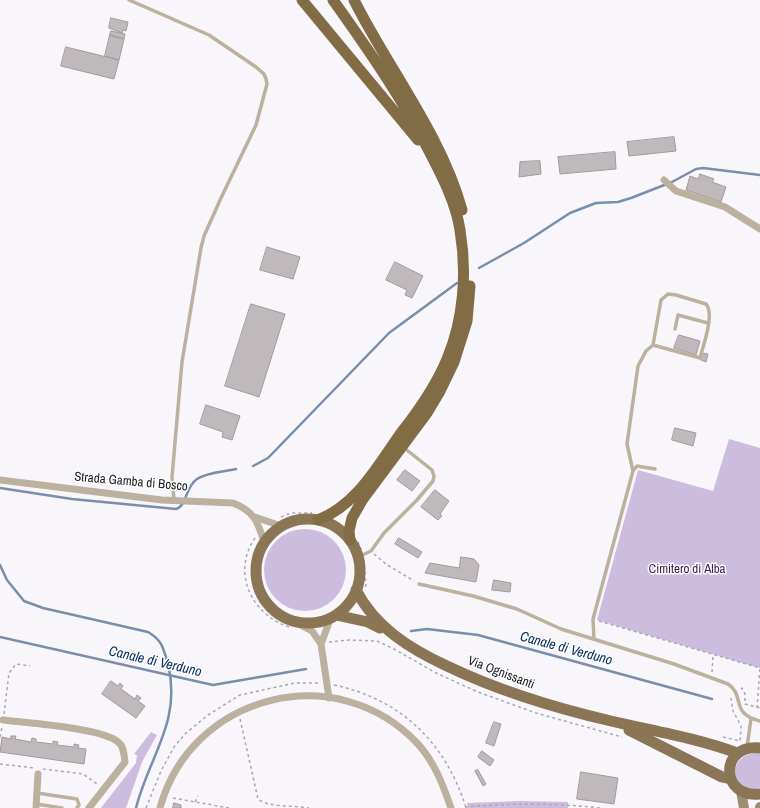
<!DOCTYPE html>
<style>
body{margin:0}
canvas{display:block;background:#f8f5fb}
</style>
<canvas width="760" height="808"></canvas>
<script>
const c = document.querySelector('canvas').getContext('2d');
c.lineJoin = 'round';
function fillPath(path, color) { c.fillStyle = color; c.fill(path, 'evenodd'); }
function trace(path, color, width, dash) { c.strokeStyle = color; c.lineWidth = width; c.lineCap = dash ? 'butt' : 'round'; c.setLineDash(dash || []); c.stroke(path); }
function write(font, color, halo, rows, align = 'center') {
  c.font = font + ' "Archivo Narrow",sans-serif'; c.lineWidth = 3; c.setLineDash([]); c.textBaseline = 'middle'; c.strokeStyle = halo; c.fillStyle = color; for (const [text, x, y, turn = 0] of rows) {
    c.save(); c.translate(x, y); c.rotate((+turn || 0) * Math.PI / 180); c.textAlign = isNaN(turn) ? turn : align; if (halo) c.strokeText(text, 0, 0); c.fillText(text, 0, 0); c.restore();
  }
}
fillPath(new Path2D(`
 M729,439l31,9v220l-163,-48 41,-150 75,21z
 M264 570a41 41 0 1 1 82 0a41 41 0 1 1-82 0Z
 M151,732l6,3 -15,27 -16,46h-25l35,-45 1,-8 -3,-1z
 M758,753l2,1v34c-25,9 -39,-33 -2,-35z
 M521,801l47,1v6h-100l-1,-5z`), '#ccbcde');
trace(new Path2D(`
 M479,268l45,-25 46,-30 26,-10 22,-1 13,-4 41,-16 24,-13 7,-1 57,7
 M253,466l15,-8 121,-125 68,-50
 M0,488l72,11 104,10c11,-3 9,-22 21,-30 11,-7 26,-7 39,-10
 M0,565l7,15 17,21 19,7 105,24c15,9 15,16 20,32 14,58 -19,92 -32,144
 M411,631l16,-2 51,6 234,64
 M0,637l213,48 93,-16`), '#798eaa', 2.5);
const building = new Path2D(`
 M111,18l17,4 -2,9 -3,-1 -1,3 -13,-5z
 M111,31l14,3 -1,5 -14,-4z
 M110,35l14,4 -5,21 -14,-4z
 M66,47l53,13 -5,19 -53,-13z
 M674,137l2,14 -47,5 -2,-14z
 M615,152l1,17 -56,5 -2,-17z
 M540,161l1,13 -22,3 1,-15z
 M700,174l14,5 -2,3 14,5 -5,15 -35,-12 4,-14 8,3z
 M267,247l33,10 -7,22 -33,-9z
 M395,262l28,14 -11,22 -7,-3 2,-5 -21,-10z
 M251,304l34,10 -26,83 -34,-11z
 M679,335l21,6 -4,14 -22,-7z
 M703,353l5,1 -2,8 -5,-2z
 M206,405l34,11 -8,24 -10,-3 1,-5 -23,-8z
 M675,428l21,5 -3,13 -21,-6z
 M405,470l15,11 -8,10 -15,-11z
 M435,490l14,11 -9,13 2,2 -4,4 -17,-13z
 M399,538l23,14 -4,6 -23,-14z
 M461,557l13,2 5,6 -3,17 -51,-9 5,-10 29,5z
 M494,580l17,3 -1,9 -18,-2z
 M111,681l7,5 2,-3 3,3 -2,3 14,10 2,-4 4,3 -3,3 7,5 -9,12 -34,-24z
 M494,722l7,2 -7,22 -8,-3z
 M11,736h5l-1,3 16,3 1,-4 4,1v3l17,2v-3l5,1 -1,3 17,2v-3l5,1 -1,3 8,1 -2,15 -84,-12 2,-15 9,2z
 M482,751l12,9 -4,6 -12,-9z
 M478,770l8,14 -3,2 -8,-15z
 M581,772l37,6 -4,26 -37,-5z
 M174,803l7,2v3h-8z`);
fillPath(building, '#c0b9bb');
trace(building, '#a19a9c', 1);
trace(new Path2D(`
 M281,517l10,-4h21
 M255,538c-24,35 -3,77 34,89
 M358,542l3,8
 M374,554l12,10 28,17
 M364,560l2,28
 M599,621l161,47
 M329,642l20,-2 28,1 17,8 42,24 42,19 58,21 86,24
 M712,672l1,-18
 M334,685c67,14 112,58 132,123
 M741,689l1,-1 3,6v10l15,4
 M757,708l3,-40
 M4,714l5,-41 7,-9 14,2
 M240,719l18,80c11,9 35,6 51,9
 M0,737l2,-10
 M723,737l17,4 1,-15 -8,-15 -2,-13
 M0,764l35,4
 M43,769l40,5 14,10
 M173,798l56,10
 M195,802l3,-6
 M465,807c46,-4 90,-4 135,1
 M146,808l15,-37 13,-24 11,-13 23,-19 32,-20 55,-12h24`), '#aaa8ad', 1.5, [3, 3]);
trace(new Path2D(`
 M129,0l80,35 47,32 8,7 2,5 1,5 -11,41 -35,73 -17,38 -3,12 -19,114 -10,115 2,23
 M668,294l8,1 30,9c9,10 -3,42 -6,54l-47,-13 8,-45z
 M675,329l3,-14 30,8
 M633,471l-6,-27 11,-78 8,-15 7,-6
 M358,557l13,-6 13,-18 33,-33 16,-19 1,-5 -2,-6 -29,-23
 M419,584l54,12 44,13 44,20 113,35 54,20c18,12 1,29 32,37
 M594,639l-1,-20 40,-148 4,-5 18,3
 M747,747l4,-28
 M37,793l40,6 2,6 -2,3
 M36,804l26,4`), '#bcb19e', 3.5);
trace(new Path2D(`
 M664,180l12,11 49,16 35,22
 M0,480l162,20 71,3c21,8 25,19 31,39
 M255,517l26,9
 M293,621l19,10 9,13 8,54
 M321,644l10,-27
 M3,720c24,3 99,8 115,22 6,4 6,13 7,20l-36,46
 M36,808l2,-34
 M160,808c31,-114 177,-151 258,-64 17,19 25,41 33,64`), '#bcb19e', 7);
trace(new Path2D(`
 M741,791l3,17
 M760,808v-1`), '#9f8e73', 10);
trace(new Path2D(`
 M256 571a52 52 0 1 1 104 0a52 52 0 1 1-104 0Z
 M356,590c19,37 54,59 91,76 52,25 108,42 164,55 42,10 86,17 126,32
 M336,615l32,7 12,6
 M629,730l93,47 9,2
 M760,748c-41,-5 -40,51 0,46`), '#8a7654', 11);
trace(new Path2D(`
 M302,0l116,140
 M354,0c35,70 87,134 108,210
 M318,520c39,-15 60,-55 83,-87 18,-23 35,-47 46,-74 17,-40 20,-87 13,-129 -4,-27 -18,-54 -31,-79 -27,-53 -61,-102 -96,-151
 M350,540l-1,-9 3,-13 11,-19 64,-86 12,-20 15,-31 13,-41 3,-35`), '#816c46', 11);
write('13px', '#1c1b1d', '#fff', [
 ["Strada Gamba di Bosco",131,482,5],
 ["Via Ognissanti",501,673,21]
]);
write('13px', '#381c50', '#fff', [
 ["Cimitero di Alba",687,570]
]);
write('italic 14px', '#03305e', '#fff', [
 ["Canale di Verduno",566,649,15],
 ["Canale di Verduno",155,662,13]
]);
</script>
